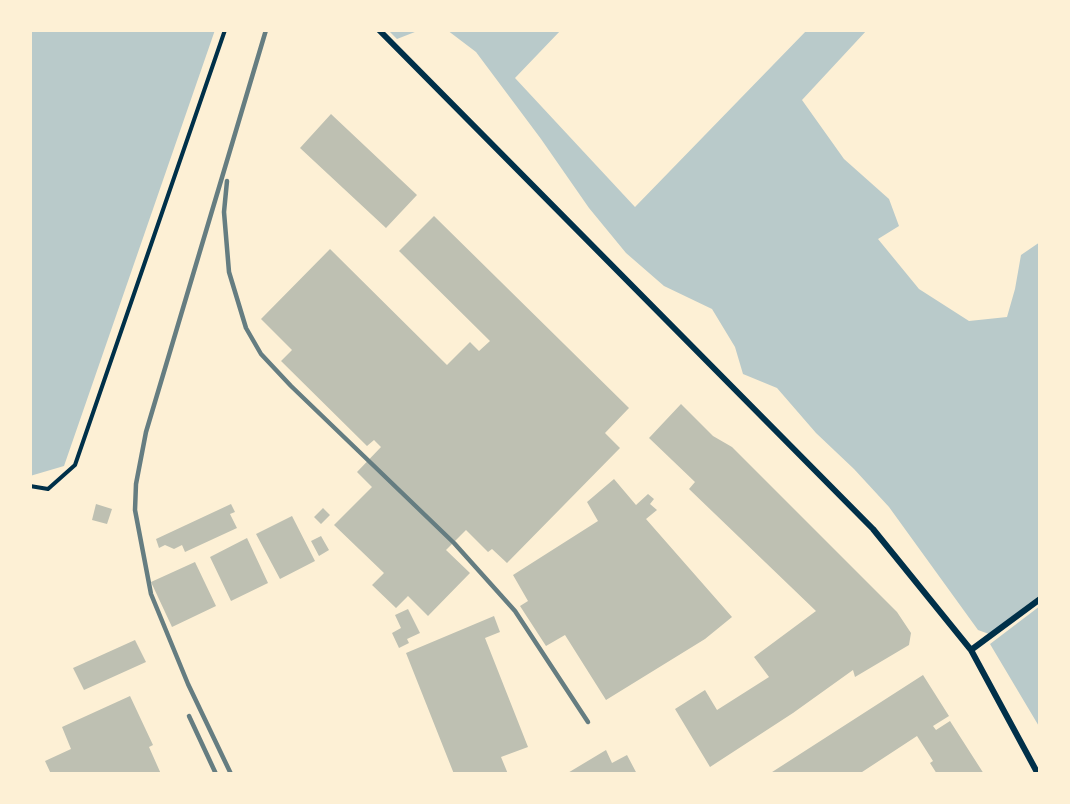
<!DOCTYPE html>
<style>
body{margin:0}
#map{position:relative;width:1070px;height:804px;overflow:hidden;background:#fdf0d5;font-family:Rubik,sans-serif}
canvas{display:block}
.frame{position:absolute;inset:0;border:32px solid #fdf0d5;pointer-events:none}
</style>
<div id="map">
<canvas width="1070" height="804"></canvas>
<div class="frame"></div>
</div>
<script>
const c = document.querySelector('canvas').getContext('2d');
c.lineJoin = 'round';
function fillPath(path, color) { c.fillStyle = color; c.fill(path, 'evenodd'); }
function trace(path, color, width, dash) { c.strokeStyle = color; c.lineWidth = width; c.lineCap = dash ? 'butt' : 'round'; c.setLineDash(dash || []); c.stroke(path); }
fillPath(new Path2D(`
 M30,30h185l-151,436 -34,10z
 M388,30h32l-23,9z
 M447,30h114l-46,48 120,129 172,-177h60l-65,70 42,59 45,40 10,27 -21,13 41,50 50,32 38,-4 8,-28 6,-34 19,-13v353l-51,39 -11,-4 -89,-123 -35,-38 -38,-36 -39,-45 -34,-14 -8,-27 -23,-38 -48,-23 -38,-33 -37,-45 -48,-69 -65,-87z
 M1040,606v122l-50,-84z`), '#b9caca');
fillPath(new Path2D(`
 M331,114l86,81 -31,33 -86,-80z
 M434,216l195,192 -24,25 15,15 -113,115 -15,-14 -4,3 -22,-22 -20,20 24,23 -42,43 -20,-20 -12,12 -24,-23 12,-12 -50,-48 38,-38 -15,-15 24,-25 -7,-7 -7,6 -86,-85 11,-11 -31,-31 69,-70 117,116 23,-23 9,9 11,-10 -91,-90z
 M681,404l32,32 19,11 165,165 14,21 -2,12 -54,32 -2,-7 -60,43 -83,54 -35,-58 30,-19 12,20 52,-33 -15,-20 62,-46 -127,-122 6,-7 -46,-44z
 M614,479l22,26 12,-11 6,5 -4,5 7,6 -11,9 86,98 -27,22 -99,61 -41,-65 -19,11 -26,-40 8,-5 -15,-26 85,-54 -11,-19z
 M96,504l16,5 -5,15 -15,-4z
 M231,504l4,8 -5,2 7,14 -52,24 -3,-7 -8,4 -9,-4 -6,3 -3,-9z
 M323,508l7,7 -9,9 -7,-7z
 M292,516l23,45 -35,18 -24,-45z
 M321,536l8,14 -10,6 -8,-15z
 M247,538l21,45 -37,18 -21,-44z
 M195,562l21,44 -44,21 -21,-45z
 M408,609l12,24 -13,6 2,4 -10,5 -7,-15 9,-5 -6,-13z
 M494,616l6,16 -15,6 43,109 -27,10 7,17h-54l-48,-121z
 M135,640l11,22 -62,28 -11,-22z
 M923,675l26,41 -16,10 3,4 14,-9 34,53h-47l-7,-11 3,-2 -16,-25 -58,38h-90z
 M130,696l23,49 -4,2 12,27h-110l-6,-13 26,-12 -9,-22z
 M606,750l6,13 15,-8 10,19h-71z`), '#bec0b2');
trace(new Path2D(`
 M30,486l18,3 27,-24 150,-435`), '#003049', 4);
trace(new Path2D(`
 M379,30l494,499 98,121 67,124
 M971,650l69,-51`), '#003049', 6);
trace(new Path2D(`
 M227,181l-3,31 5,60 17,56 15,26 30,32 163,157 61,68 73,111
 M189,716l27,58
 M231,774l-43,-90 -37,-90 -16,-84 1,-26 10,-52 120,-402`), '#657d81', 4.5);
</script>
